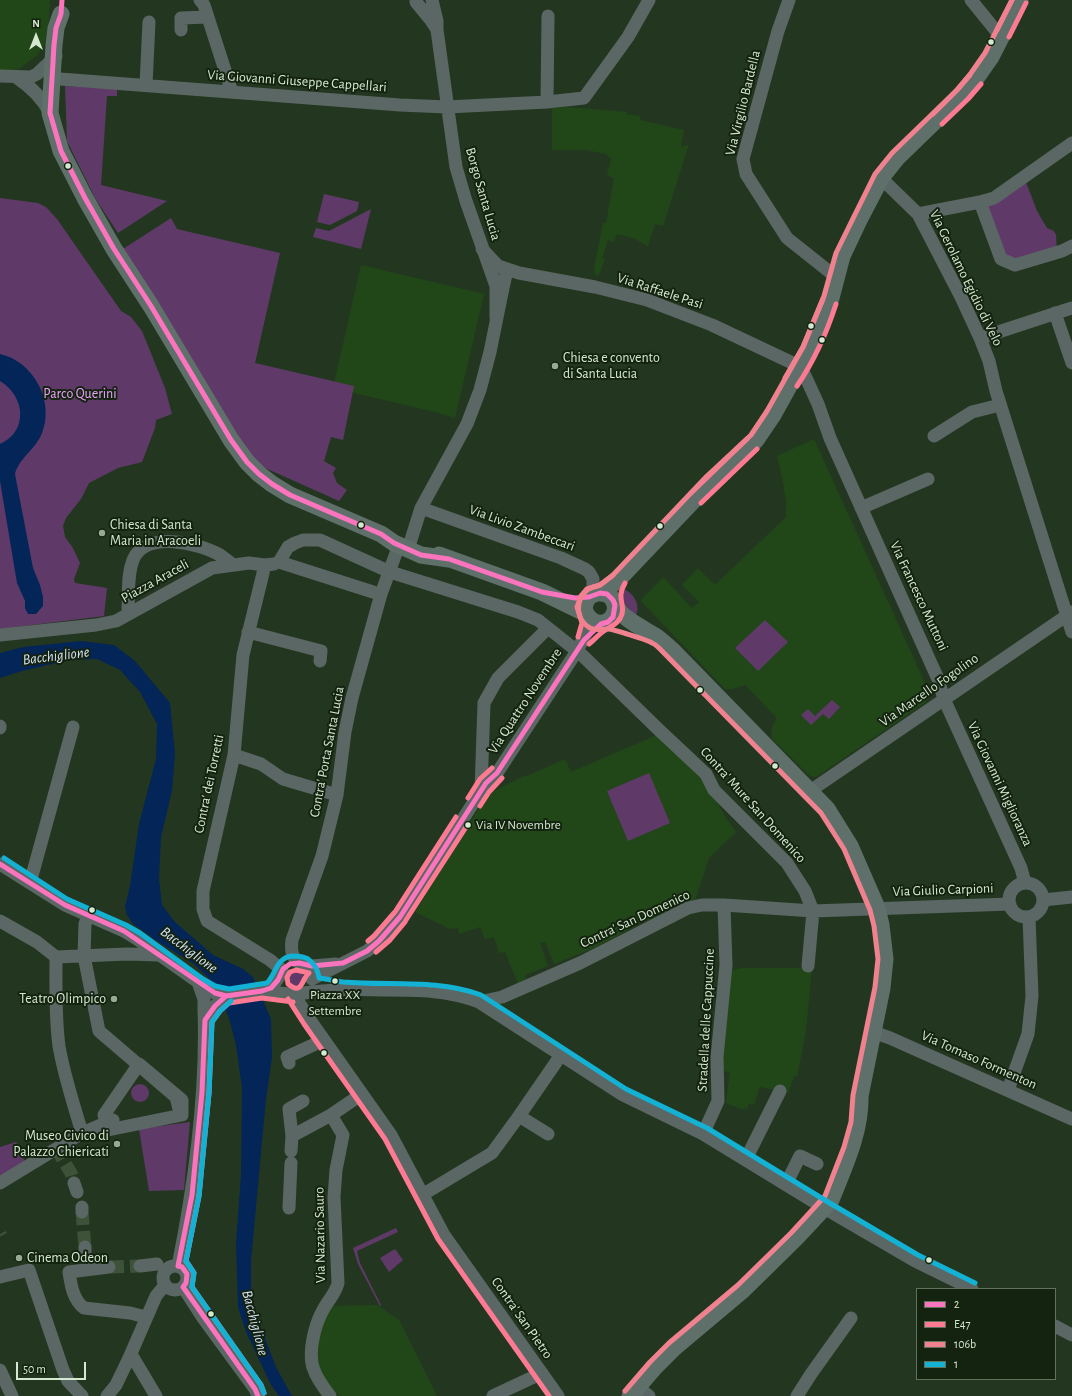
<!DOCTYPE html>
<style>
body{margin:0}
#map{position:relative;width:1072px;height:1396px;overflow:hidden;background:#233720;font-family:"Alegreya Sans",sans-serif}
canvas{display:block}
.legend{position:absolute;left:916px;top:1288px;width:140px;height:92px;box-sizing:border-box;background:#142310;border:1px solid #61725c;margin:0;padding:5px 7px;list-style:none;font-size:12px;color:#d4e9cf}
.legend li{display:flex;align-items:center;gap:8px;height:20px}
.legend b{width:20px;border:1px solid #61725c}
.north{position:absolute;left:16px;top:16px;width:40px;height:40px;-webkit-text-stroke:3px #142310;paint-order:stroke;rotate:0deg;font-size:11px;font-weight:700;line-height:16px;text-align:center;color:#d4e9cf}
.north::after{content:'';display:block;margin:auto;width:14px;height:18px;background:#d4e9cf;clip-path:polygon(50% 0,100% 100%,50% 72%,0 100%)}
.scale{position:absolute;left:16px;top:1362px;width:70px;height:18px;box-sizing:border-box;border:2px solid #d4e9cf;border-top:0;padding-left:5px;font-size:12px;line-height:14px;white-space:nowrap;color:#d4e9cf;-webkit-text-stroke:3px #142310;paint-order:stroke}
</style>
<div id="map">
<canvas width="1072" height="1396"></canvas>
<ul class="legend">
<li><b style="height:5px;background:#fc73be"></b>2</li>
<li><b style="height:5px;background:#fe7a93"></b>E47</li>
<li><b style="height:5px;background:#ef828e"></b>106b</li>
<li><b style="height:5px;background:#13b2d5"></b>1</li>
</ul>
<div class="north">N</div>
<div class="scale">50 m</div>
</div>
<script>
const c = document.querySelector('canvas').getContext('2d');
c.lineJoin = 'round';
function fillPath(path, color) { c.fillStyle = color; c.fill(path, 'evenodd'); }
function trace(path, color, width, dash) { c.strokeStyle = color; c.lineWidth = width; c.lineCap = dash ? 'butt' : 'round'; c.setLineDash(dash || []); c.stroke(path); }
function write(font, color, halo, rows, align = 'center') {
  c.font = font + ' "Alegreya Sans",sans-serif'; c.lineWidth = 4; c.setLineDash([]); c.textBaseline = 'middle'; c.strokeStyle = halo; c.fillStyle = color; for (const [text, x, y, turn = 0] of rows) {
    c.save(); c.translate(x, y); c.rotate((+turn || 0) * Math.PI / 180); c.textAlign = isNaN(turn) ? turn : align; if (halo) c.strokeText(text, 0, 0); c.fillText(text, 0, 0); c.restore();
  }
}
fillPath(new Path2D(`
 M0,0h50l-1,18 -4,26 -8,11 -18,14 -19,3z
 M566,107l62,5 -3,2 15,2v4l44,10 -3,17 8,-3 -26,82 -8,-2 -7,22 -15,-8 -16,-4 -3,8 -6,-2 -6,18 3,1 -6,16h-4l-1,-7 9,-45h3l8,-45 -7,-3 4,-16 -5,-5 -20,-4h-34v-42z
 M361,265l123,29 -29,124 -20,-6 -102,-24z
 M814,439l116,255 -4,8 -110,75 -6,-1 -38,-37 -1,-7 2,-7 4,-7 -32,-33 -12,4h-8l-84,-88 1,-2 21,-22 29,31 7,-6 -17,-17 16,-17 17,17 71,-68v-15l-3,-20 -6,-26z
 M659,734l27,25 24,29 14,27 12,17 -27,26 -14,42 -47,21 -1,-1 -51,27 -42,17 -9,-22 -5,1 8,23 -23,9 1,4 -8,4 -13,-31 -6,1 -5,-16 -9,3 -5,-13 -21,7 -1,-6 -11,1 -1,-2 -31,-15 22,-38 48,-75 9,-8 32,-16 1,1 38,-17 6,13z
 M743,968h69l-6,63 -9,45h-3l-6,17 -28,-6 -6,18 -5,-2 -2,6 -2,-1 -1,2 -18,-7 4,-31 -8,-1 9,-101z
 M377,1305l22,15 38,76h-98l-12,-13 -5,-8 -9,-23 14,-46z`), '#214719');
fillPath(new Path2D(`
 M65,86l52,3v7h-10l-6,89 66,16 -49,32 -23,-35 -28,-57z
 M1024,177l13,34 10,17 7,3 2,4 1,18 -42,12 -14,-6 -21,-57z
 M324,194l35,8 -2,9 -27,14 -13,-3z
 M0,198l38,5 8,4 11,12 64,92 10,6 11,14 23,57 7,26 -16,6 -1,8 -13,34 -24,6 -29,15 -8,16 -15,19 -3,8 2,11 8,11 7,15 -6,16 1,4 32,5 -3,28 -104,13z
 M371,209l-10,40 -48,-12 3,-9 13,3z
 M171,218l6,11 103,24 -25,110 99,23 -11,54 -12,-3 -7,24 12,7 -3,5 4,10 10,7 -8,11 -85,-38 -131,-214z
 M623,589c10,3 18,16 13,26 -8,-6 -17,-16 -13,-26z
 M765,620l23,22 -30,29 -23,-23z
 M832,700l8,7 -11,12 -6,-5 -12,11 -10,-10 7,-6 7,7z
 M649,773l21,50 -42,18 -21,-50z
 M286 979a9 9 0 1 1 18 0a9 9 0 1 1-18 0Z
 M131 1093a9 9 0 1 1 18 0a9 9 0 1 1-18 0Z
 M190,1122l-6,68 -35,1 -10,-62z
 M16,1142l9,20 -25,15v-30z
 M396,1228l2,4 -41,19 3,12 21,42 -1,1 -22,-42 -5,-16z
 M395,1249l8,11 -14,12 -9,-14z`), '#5f3a68');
fillPath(new Path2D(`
 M0,354c33,7 55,47 42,79 -6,16 -23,25 -27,41l18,94 7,17 3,12v9l-7,8h-8l-3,-6v-7l-8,-18 -17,-102v-37c29,-13 25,-48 0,-63z
 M81,641l33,4 21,16 35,42 5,51 -3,37 -11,46 -2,42 3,26 13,17 38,33 30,14 10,8 18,42 1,38 -6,42 -15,162v31l6,26 19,49 16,29h-13l-8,-11 -25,-53 -8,-25 -2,-64 5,-68 1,-87 -6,-43 -7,-27 -17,-37 -18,-17 -37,-23 -24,-17 -6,-9 -2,-8 5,-21 9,-62 17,-65 1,-35 -17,-32 -20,-22 -23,-11 -28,1 -47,11 -22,7v-25l23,-6z`), '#032558');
trace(new Path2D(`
 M56,1148l15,25 3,10
 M82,1212l3,35
 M0,1234l1,2
 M111,1267l29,-1`), '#3e523a', 13, [13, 6]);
trace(new Path2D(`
 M200,0l4,5 28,87
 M432,0l5,21v9l19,137 10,34 30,85v32
 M789,0l-11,31 -35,128 3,15 41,64 49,39
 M971,0l30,37
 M416,2l14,17 6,9
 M181,30v-12l27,-1
 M0,76l31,1 6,-3 19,-18
 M16,77c15,10 26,20 34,36
 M60,79l340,26 47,2 100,-5 37,-4 44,-61 21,-37
 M146,85l3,-63
 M547,102l1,-86
 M881,178l37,36 43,83 19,41 9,23 7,30 76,241
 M980,202l21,57 14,6 47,-14 10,-5
 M918,214l62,-12 14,-4 78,-55
 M482,249l16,17 21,7 76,14 52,13 65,25 89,42 17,37 12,34 108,241 6,20 77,169 4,15
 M1055,313l17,50
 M980,338l92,-30
 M934,436l38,-24 28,-7
 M421,508l140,50 24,11 4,3 4,7v15
 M861,508l67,-29
 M410,543l11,-35 46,-84 13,-34 10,-38 13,-64 4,-18
 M279,562l9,-15 7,-4 8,-3h17l70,32 128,40 20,8 44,35 76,74 48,45 8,16 73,73 18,28 8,20 -5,55
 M279,562l94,30
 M265,565l-22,90 -9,100 -31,136v18l4,12 63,39 12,10
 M128,608c1,-16 -1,-33 5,-48 12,-30 66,-17 87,-5 4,3 8,6 12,9
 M248,632l73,19 -1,10
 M0,635l96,-10 20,-4 96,-53 37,-5 16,2 9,-1
 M0,728v-2
 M234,755l27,9 22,15 54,16
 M481,791l3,-88 14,-25 50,-50
 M810,791l262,-179
 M0,864l65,41 59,26 13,8 61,43 17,11 11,3 36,-5 9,-3 8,-11
 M30,883l43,-156
 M1009 900a17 17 0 1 1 34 0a17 17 0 1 1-34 0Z
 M1043,900l29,-3
 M88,916l-3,8 -1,32 15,75 77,66 3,12
 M0,921l37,21 19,15
 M56,957c0,30 -1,60 3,89 5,30 15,59 23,87
 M56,957l71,-3 32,1
 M299,963c-8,-6 -8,-14 -7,-23l30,-84 15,-61 8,-63 7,-34 29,-104 18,-49
 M304,965l8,1 24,-2
 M312,979l55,-28 12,-10 21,-24 86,-134 11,-10 80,-122 10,-20 2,-12
 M262,991l27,3
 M304,993c27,-4 54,-4 81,-3 32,0 63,0 94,12l144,93 80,39 121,74 91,53 57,28
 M294,995l16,25 81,115 53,100 114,161
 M479,1002l23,-5 78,-34 108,-55 14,-3h22l89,6 197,-7
 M205,1020l10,-14 11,-10
 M873,1032l17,6 182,81
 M289,1063l-2,-6 37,-17
 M139,1064l43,36v15l-74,15 -4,-15z
 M1008,1090l20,-56 4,-38 -3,-79
 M303,1101l-14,8 3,27 39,-21 31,-21
 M519,1116l42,-61
 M703,1134l15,-33 -1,-44 9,-92 -2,-60
 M291,1151l1,-15
 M746,1159l34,-68
 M0,1183l82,-50 26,-11 5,-2
 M74,1183l3,9
 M786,1184l14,-28 17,8
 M422,1195l70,-42 27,-37 29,18
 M82,1207v5
 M289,1208l2,-45
 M85,1247v11
 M163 1278a12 12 0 1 1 24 0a12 12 0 1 1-24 0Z
 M140,1266l17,-2
 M178,1266c17,-84 29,-172 26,-257v-10l-6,-17
 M109,1267l-40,5c2,13 4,28 15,36l46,5 16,4
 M0,1277l29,-7 34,100 5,11 14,15
 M183,1287l20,31 52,71 3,7
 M1055,1326l17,9
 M131,1354l25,42
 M0,1370l12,26
 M638,1387l11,9
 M107,1396l9,-11 13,-27 27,-62 9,-11
 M330,1396c-6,-8 -13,-17 -16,-26 -7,-16 1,-46 9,-60 5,-10 13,-17 15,-27l-4,-86 2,-27 7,-35 -12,-20
 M493,1396l49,-23
 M797,1396l14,-22 40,-56`), '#5b6765', 13);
trace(new Path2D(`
 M61,14l-5,14 -2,17 -4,68 11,38 24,47 29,51 37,57 80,134 16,22 12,12 13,10 18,11 91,39 13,9 27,12 28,4
 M439,555l103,37 43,21
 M600,593c6,0 12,3 14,9 2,4 2,8 0,12 -9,21 -40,2 -26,-16 4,-5 11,-5 16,-8 5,-3 9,-6 13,-9l95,-100 44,-41 17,-25 36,-65 22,-52 11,-42 17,-36 22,-42 16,-20 65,-63 15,-18 14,-20 29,-57
 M615,605c9,15 26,22 40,31 6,4 11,9 17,14l155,159 23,37 27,62 4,17 4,34 -3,29 -22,108c1,36 -16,71 -29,104l-7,8 -28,30 -53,52 -69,58 -19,19 -25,29`), '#5f706b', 17);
trace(new Path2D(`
 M0,864l65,41 59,26 91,62 11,3 36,-5 9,-3 7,-8 5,-11 7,-5 9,-1 13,3 31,-3 24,-12 12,-10 21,-24 86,-134 11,-10 87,-133 17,-16 7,-2 5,-5 2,-12 -2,-5 -6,-6 -7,-1 -11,4 -14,1 -33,-6 -93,-33 -28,-4 -27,-12 -13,-9 -91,-39 -18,-11 -13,-10 -12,-12 -16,-22 -80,-134 -37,-57 -29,-51 -24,-47 -11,-38 4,-68 2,-17 5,-14 1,-14
 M226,996l-11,10 -10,14 -3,72 -10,103 -14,71 4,1 5,7 -1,9 -3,4 72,102 3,7`), '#fc73be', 5);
trace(new Path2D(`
 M997,30l15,-30
 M1009,37l17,-34
 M933,114l24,-24 13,-15
 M942,124l26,-25 13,-15
 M785,378l18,-31 20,-48
 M797,386c17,-25 30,-54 39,-82
 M691,493l56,-54
 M701,503l56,-54
 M578,637l4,-14 -5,-16 4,-11 6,-7 13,-4 13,-10
 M589,644c5,-4 9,-9 15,-13 7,-5 15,-7 18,-17 3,-12 -6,-15 3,-31
 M468,798l12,-19 12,-11
 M480,806l9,-14 13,-14
 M395,912l61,-95
 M406,920l62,-96
 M368,941l6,-5 20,-23
 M376,952l14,-12 15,-18
 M296,970l13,3c-8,6 -6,23 -21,11l-1,-7 3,-5z
 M288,999l16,25 81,115 53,100 111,157
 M264,1393l-3,-8 -69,-98 2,-14 -8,-12 13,-65 10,-103 3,-71 8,-11 9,-8 33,-5 31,4`), '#fe7a93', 5);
trace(new Path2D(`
 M625,1391l25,-29 19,-19 69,-58 53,-52 34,-37 19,-49 7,-25 2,-27 22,-108 3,-28 -4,-33 -4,-16 -26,-61 -23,-36 -162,-165c-2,-2 -4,-4 -7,-5 -4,-3 -40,-14 -44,-14 -7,0 -12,2 -18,-1 -14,-8 -15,-26 -4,-37 4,-4 9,-4 14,-6 4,-3 8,-6 12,-9l95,-100 44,-41 16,-24 36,-64 21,-51 12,-43 39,-79 17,-21 65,-63 14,-17 14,-20 27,-53`), '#ef828e', 5);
trace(new Path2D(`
 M4,858l63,41 59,26 14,8 63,46 12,7 14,3 38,-6c9,-9 9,-25 25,-27 6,0 11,0 16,3 7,5 10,11 11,19 8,1 16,3 24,4 47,4 94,-3 138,13l145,94 81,39 121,74 90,53 57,28
 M231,1001l-11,10 -8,11 -3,71 -10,103 -13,65 8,12 -2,14 69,98 3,8`), '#13b2d5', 5);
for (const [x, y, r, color] of [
 [991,42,3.5,"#d4e9cf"],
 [68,166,3.5,"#d4e9cf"],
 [811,326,3.5,"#d4e9cf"],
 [822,340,3.5,"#d4e9cf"],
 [555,366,4,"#96ab92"],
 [361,525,3.5,"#d4e9cf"],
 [660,526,3.5,"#d4e9cf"],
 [102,533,4,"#96ab92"],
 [700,690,3.5,"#d4e9cf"],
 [775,766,3.5,"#d4e9cf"],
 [468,825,3.5,"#d4e9cf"],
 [92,910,3.5,"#d4e9cf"],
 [335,981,3.5,"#d4e9cf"],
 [114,999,4,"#96ab92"],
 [324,1053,3.5,"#d4e9cf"],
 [117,1144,4,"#96ab92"],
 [19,1258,4,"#96ab92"],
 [929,1260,3.5,"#d4e9cf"],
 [211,1314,3.5,"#d4e9cf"]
]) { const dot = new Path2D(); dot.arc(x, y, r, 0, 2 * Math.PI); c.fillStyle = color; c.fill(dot); trace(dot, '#142310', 1.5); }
write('13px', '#d4e9cf', '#142310', [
 ["Via IV Novembre",476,825],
 ["Piazza XX",335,995,"center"],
 ["Settembre",335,1011,"center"]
], 'left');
write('14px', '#d4e9cf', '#142310', [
 ["Via Giovanni Giuseppe Cappellari",297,81,4],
 ["Via Virgilio Bardella",743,103,-76],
 ["Borgo Santa Lucia",483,194,74],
 ["Via Gerolamo Egidio di Velo",966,278,64],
 ["Via Raffaele Pasi",660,291,18],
 ["Via Livio Zambeccari",522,528,20],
 ["Piazza Araceli",155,581,-29],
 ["Via Francesco Muttoni",919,596,65],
 ["Via Marcello Fogolino",929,690,-35],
 ["Via Quattro Novembre",525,701,-57],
 ["Contra' Porta Santa Lucia",327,752,-79],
 ["Contra' dei Torretti",209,784,-78],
 ["Via Giovanni Miglioranza",1000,784,65],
 ["Contra' Mure San Domenico",753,805,48],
 ["Via Giulio Carpioni",943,890,-2],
 ["Contra' San Domenico",635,919,-25],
 ["Stradella delle Cappuccine",706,1020,-87],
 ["Via Tomaso Formenton",979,1060,24],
 ["Via Nazario Sauro",320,1235,-91],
 ["Contra' San Pietro",522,1318,55]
]);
write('14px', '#d4e9cf', '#142310', [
 ["Chiesa e convento",563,358],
 ["di Santa Lucia",563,374],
 ["Chiesa di Santa",110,525],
 ["Maria in Aracoeli",110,541],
 ["Teatro Olimpico",106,999,"right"],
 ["Museo Civico di",109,1136,"right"],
 ["Palazzo Chiericati",109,1152,"right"],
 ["Cinema Odeon",27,1258]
], 'left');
write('14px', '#eba2fb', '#142310', [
 ["Parco Querini",80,394]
]);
write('italic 15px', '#d6e2f5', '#142310', [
 ["Bacchiglione",56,656,-7],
 ["Bacchiglione",189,950,37],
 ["Bacchiglione",255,1323,75]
]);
</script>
